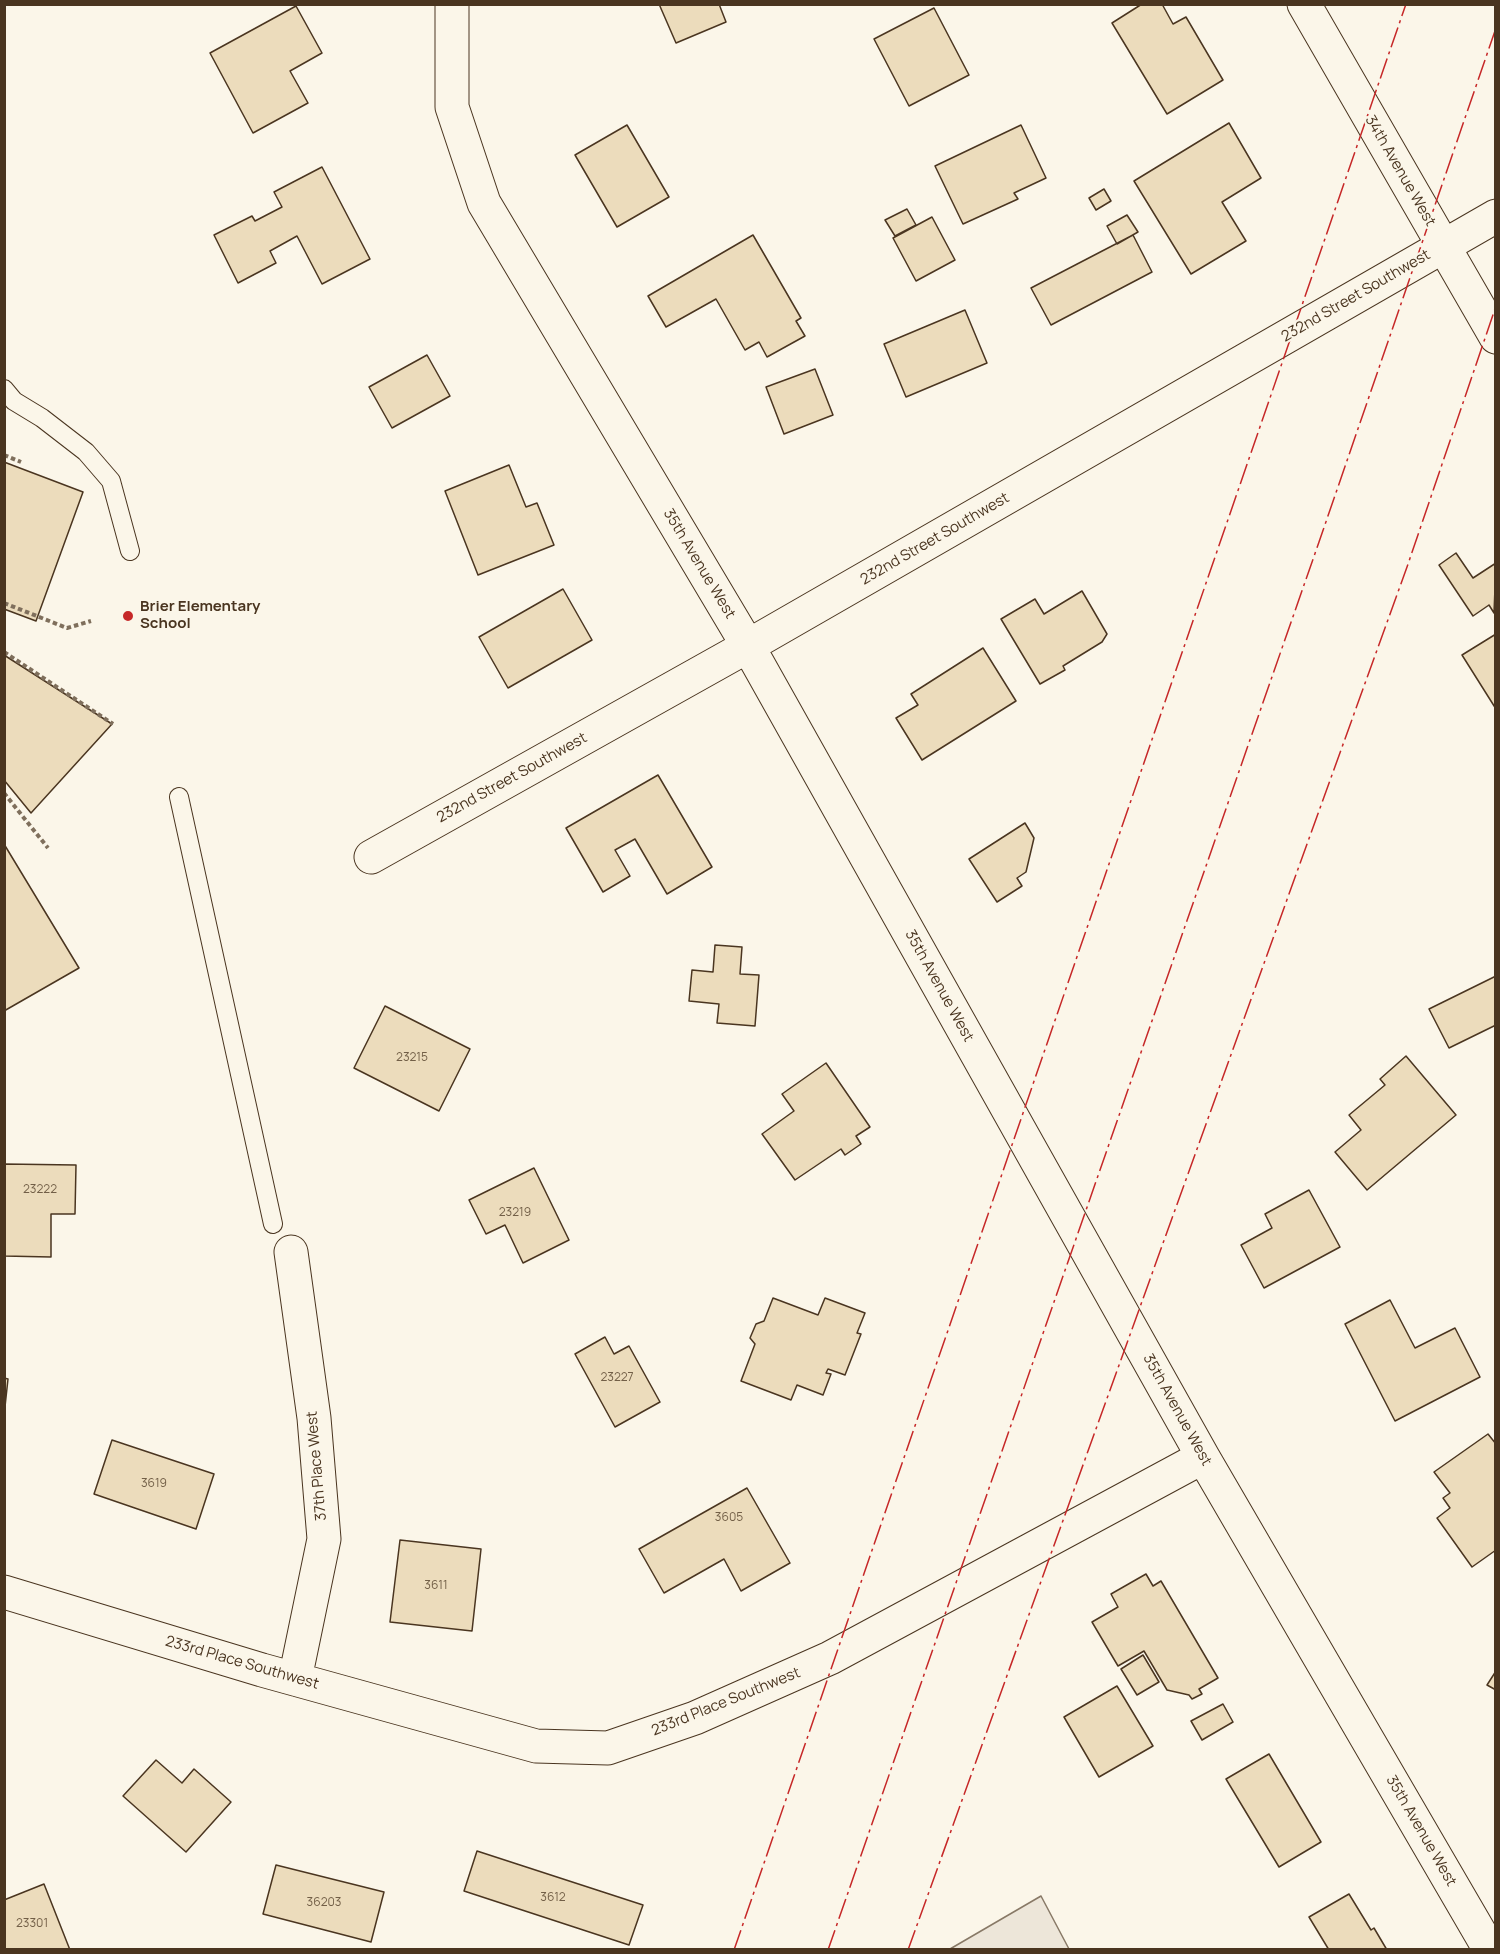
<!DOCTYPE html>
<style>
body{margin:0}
#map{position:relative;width:1500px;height:1954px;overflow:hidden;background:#fbf6e9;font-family:Manrope,sans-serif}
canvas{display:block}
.frame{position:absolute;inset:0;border:6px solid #4a3520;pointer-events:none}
</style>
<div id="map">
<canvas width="1500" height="1954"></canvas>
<div class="frame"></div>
</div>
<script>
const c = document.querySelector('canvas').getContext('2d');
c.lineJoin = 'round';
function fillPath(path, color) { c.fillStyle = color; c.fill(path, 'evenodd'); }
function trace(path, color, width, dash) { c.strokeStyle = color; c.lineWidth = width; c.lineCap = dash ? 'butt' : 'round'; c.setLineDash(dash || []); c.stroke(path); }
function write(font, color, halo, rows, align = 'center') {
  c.font = font + ' Manrope,sans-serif'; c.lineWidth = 4.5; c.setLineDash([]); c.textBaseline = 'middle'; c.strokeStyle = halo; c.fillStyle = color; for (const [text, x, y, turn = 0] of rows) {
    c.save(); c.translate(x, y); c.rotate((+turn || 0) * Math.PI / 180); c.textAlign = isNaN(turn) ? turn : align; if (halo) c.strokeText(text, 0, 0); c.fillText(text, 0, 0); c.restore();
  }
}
const green = new Path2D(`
 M1041,1896l28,53h-119z`);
fillPath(green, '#ede6d9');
trace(green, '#887966', 1.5);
const building = new Path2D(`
 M659,4h60l7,18 -50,21z
 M1142,4h20l11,20 13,-7 37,63 -56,34 -55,-91z
 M296,6l26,47 -32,18 18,32 -55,30 -43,-80z
 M934,8l35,67 -60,31 -35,-67z
 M1229,123l32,55 -39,24 24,39 -55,33 -57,-93z
 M627,125l42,72 -52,30 -42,-72z
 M1021,125l25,53 -32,15 4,6 -55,25 -28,-58z
 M322,167l48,92 -48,25 -25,-48 -27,15 6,12 -38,20 -24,-48 38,-19 3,5 27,-14 -8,-15z
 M1104,189l7,12 -15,9 -7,-12z
 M907,209l9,16 -21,11 -10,-16z
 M1127,215l11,17 -21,12 -10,-18z
 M932,217l23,43 -39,21 -23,-43z
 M753,235l48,83 -5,3 9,15 -38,21 -8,-15 -14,8 -29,-51 -50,28 -18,-31z
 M1133,235l19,37 -101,53 -20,-37z
 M965,310l22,53 -81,34 -22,-53z
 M427,355l23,41 -58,32 -23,-41z
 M815,369l18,46 -49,19 -18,-47z
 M4,462l79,30 -47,129 -32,-12z
 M509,465l17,42 11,-4 17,42 -76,30 -33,-84z
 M1456,553l17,25 23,-15 -2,50 -5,-8 -16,11 -34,-51z
 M563,589l29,51 -84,48 -29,-51z
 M1082,591l25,43 -5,8 -39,24 2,4 -25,14 -39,-65 34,-20 9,15z
 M1496,634v75l-34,-54z
 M983,648l33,53 -94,59 -26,-42 22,-13 -7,-11z
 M4,655l108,69 -81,89 -27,-33z
 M658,775l54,92 -45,27 -32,-55 -20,11 15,26 -27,16 -37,-64z
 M1025,823l9,15 -8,34 -9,6 5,8 -25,16 -28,-43z
 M4,844l75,124 -75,43z
 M715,945l27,2 -2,27 19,1 -4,51 -38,-3 2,-19 -30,-3 3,-31 21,2z
 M1496,976v49l-47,23 -20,-39z
 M385,1006l85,43 -31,62 -85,-43z
 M1406,1056l50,59 -89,75 -32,-38 26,-22 -12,-15 36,-30 -5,-6z
 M826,1063l44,64 -14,9 5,8 -16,11 -4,-6 -46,31 -33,-46 32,-23 -12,-17z
 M4,1164l72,1 -1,49h-24v43l-47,-1z
 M534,1168l35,72 -46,23 -18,-38 -19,9 -17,-34z
 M1309,1190l31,57 -76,41 -23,-43 31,-17 -7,-14z
 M773,1298l45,17 7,-17 40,15 -8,20 4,1 -16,41 -17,-6 -2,4 5,1 -8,21 -26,-10 -6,15 -50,-19 14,-37 -5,-6 6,-14 8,-3z
 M1390,1300l25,48 40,-20 25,49 -85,44 -50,-97z
 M605,1337l9,17 15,-8 31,56 -45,25 -40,-73z
 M4,1378l4,1 -4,37z
 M1488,1434l8,10v106l-24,17 -35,-49 13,-10 -7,-10 7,-5 -16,-21z
 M112,1440l102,34 -18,55 -102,-35z
 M747,1488l43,75 -49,28 -17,-32 -60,34 -25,-44z
 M400,1540l81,9 -9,82 -82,-9z
 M1146,1574l7,12 8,-5 57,97 -19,11 3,5 -10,5 -3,-4 -22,-5 -23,-39 -26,15 -26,-44 26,-15 -7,-13z
 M1143,1655l16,27 -22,13 -16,-26z
 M1496,1671v19l-9,-5z
 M1117,1686l36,60 -54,31 -35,-60z
 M1223,1704l10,18 -31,18 -11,-19z
 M1269,1754l52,88 -42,25 -53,-88z
 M156,1760l26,23 12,-14 37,33 -45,50 -63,-56z
 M477,1851l166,54 -14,40 -165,-54z
 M276,1865l108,27 -13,50 -108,-28z
 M44,1884l26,66h-65l-1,-50z
 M1349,1894l22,36 3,-2 13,22h-58l-20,-33z`);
fillPath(building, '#ecdcbc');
trace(building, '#4a3520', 1.5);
const lane = new Path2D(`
 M4,389l10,12 28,17 44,34 25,29 19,70
 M179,797l94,427`);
const street = new Path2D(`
 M452,4v103l32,96 264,443 455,811 287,493
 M1304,4l192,333
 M371,857l377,-211 748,-430
 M291,1252l23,166 10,121 -29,140
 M4,1592l258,78 274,76 72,2 87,-30 135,-60 373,-201`);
trace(lane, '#4a3520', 20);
trace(street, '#4a3520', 35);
trace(new Path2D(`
 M4,455l17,7
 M4,603l63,25 24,-7
 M4,652l109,72
 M4,793l44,55`), '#7f6f5c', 4, [4.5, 3]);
trace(lane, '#fbf6e9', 18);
trace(street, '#fbf6e9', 33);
trace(new Path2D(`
 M734,1950l672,-1946
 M828,1950l491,-1408 177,-514
 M908,1950l499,-1383 89,-261`), '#c62828', 1.5, [21, 4.5, 3, 4.5]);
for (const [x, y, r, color] of [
 [128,616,6,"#c62828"]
]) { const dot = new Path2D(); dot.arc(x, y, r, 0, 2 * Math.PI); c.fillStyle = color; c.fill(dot); trace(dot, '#fbf6e9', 2); }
write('12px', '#725f47', null, [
 ["23215",412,1058],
 ["23222",40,1190],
 ["23219",515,1213],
 ["23227",617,1378],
 ["3619",154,1484],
 ["3605",729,1518],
 ["3611",436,1586],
 ["3612",553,1898],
 ["36203",324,1903],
 ["23301",32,1924]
]);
write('15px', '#4a3520', '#fbf6e9', [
 ["34th Avenue West",1400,171,60],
 ["232nd Street Southwest",1356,296,-30],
 ["232nd Street Southwest",935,539,-30],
 ["35th Avenue West",699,564,59],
 ["232nd Street Southwest",512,778,-29],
 ["35th Avenue West",939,986,61],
 ["35th Avenue West",1177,1410,61],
 ["37th Place West",317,1466,-95],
 ["233rd Place Southwest",242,1663,16],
 ["233rd Place Southwest",726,1702,-22],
 ["35th Avenue West",1421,1831,60]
]);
write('bold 15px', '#4a3520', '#fbf6e9', [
 ["Brier Elementary",140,607],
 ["School",140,624]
], 'left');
</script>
